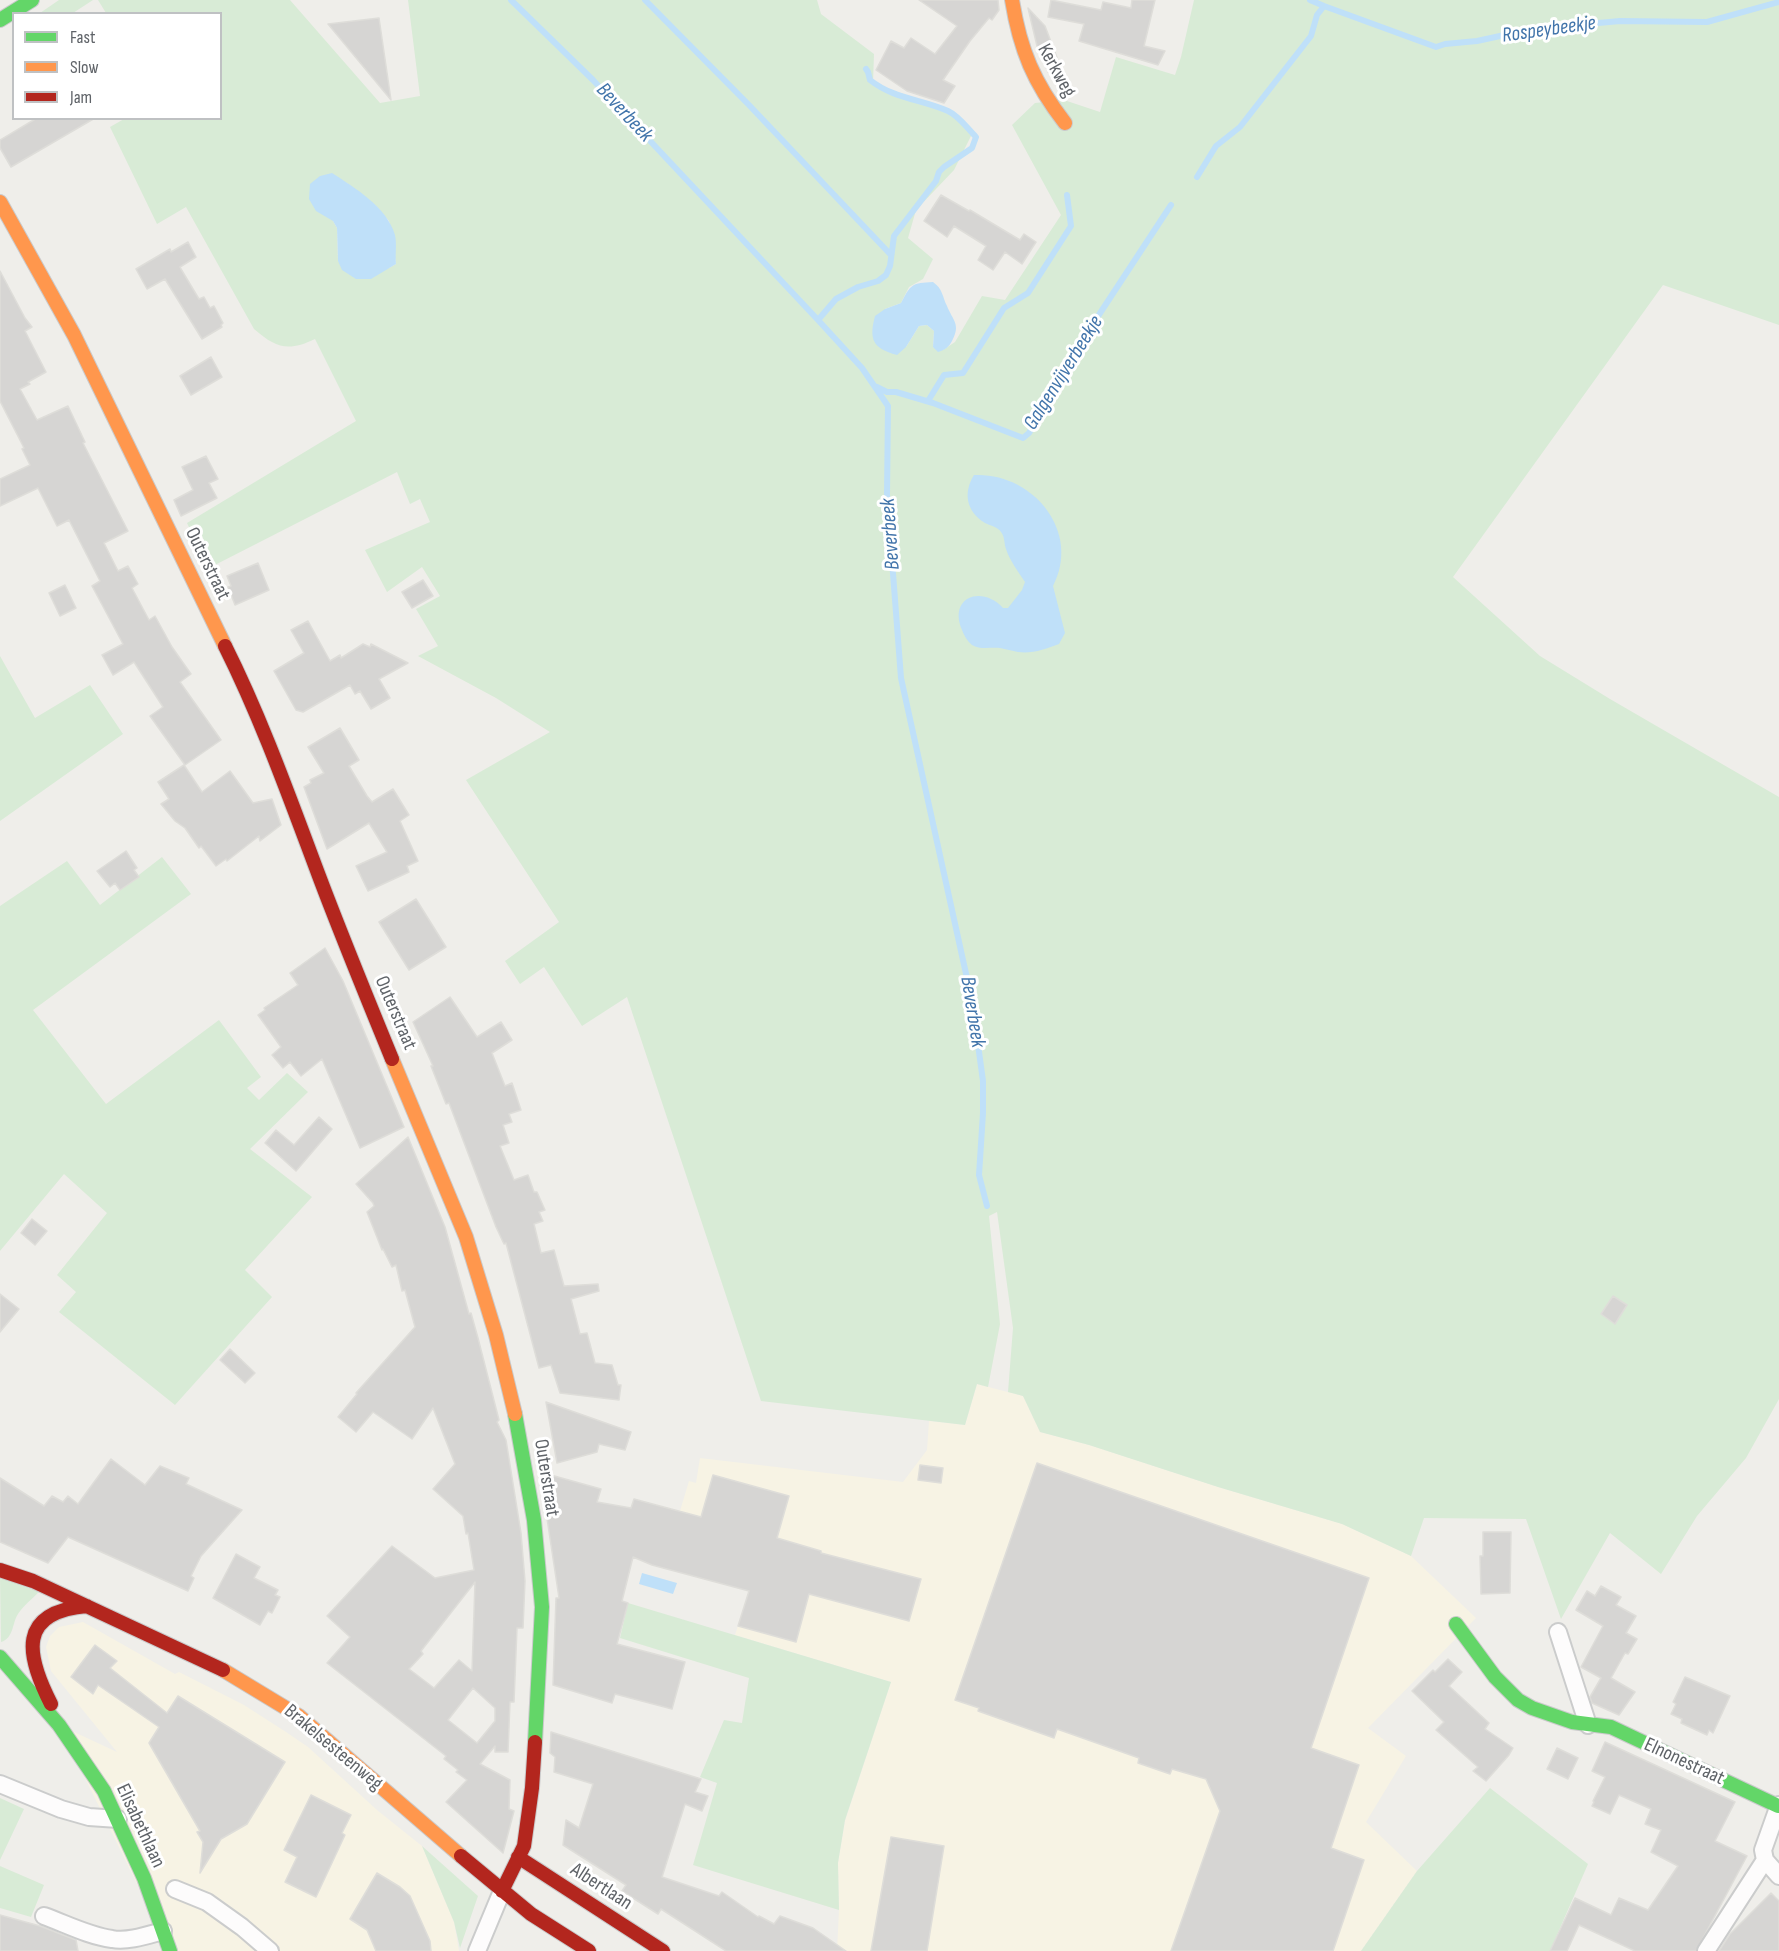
<!DOCTYPE html>
<style>
body{margin:0}
#map{position:relative;width:1779px;height:1951px;overflow:hidden;background:#efeeea;font-family:"Sofia Sans Condensed",sans-serif}
canvas{display:block}
.legend{position:absolute;left:12px;top:12px;width:210px;height:108px;box-sizing:border-box;background:#fff;border:2px solid #bfc1c3;margin:0;padding:8px 10px;list-style:none;font-size:18px;color:#5f6368}
.legend li{display:flex;align-items:center;gap:12px;height:30px}
.legend b{width:30px;border:2px solid #bfc1c3}
</style>
<div id="map">
<canvas width="1779" height="1951"></canvas>
<ul class="legend">
<li><b style="height:8px;background:#63d668"></b>Fast</li>
<li><b style="height:8px;background:#ff974d"></b>Slow</li>
<li><b style="height:8px;background:#b3261e"></b>Jam</li>
</ul>
</div>
<script>
const c = document.querySelector('canvas').getContext('2d');
c.lineJoin = 'round';
function fillPath(path, color) { c.fillStyle = color; c.fill(path, 'evenodd'); }
function trace(path, color, width, dash) { c.strokeStyle = color; c.lineWidth = width; c.lineCap = dash ? 'butt' : 'round'; c.setLineDash(dash || []); c.stroke(path); }
function write(font, color, halo, rows, align = 'center') {
  c.font = font + ' "Sofia Sans Condensed",sans-serif'; c.lineWidth = 6; c.setLineDash([]); c.textBaseline = 'middle'; c.strokeStyle = halo; c.fillStyle = color; for (const [text, x, y, turn = 0] of rows) {
    c.save(); c.translate(x, y); c.rotate((+turn || 0) * Math.PI / 180); c.textAlign = isNaN(turn) ? turn : align; if (halo) c.strokeText(text, 0, 0); c.fillText(text, 0, 0); c.restore();
  }
}
fillPath(new Path2D(`
 M977,1384l46,12 17,36 49,13 129,42 124,37 69,32 65,62 -108,110 38,28 -40,66 51,49 -56,80h-524l2,-41 -1,-47 7,-42 46,-139 -156,-47 14,-44 -97,-26 -33,-14 15,-52 46,12 9,-30 7,2 4,-25 203,24 24,-32 2,-29 36,4z
 M83,1622l92,52 4,-2 65,33 42,27 22,15 69,63 45,36 32,76 5,29h-289l-111,-226 58,27 -66,-81 -5,-24 4,-11 9,-9z`), '#f7f3e4');
fillPath(new Path2D(`
 M59,0h34l-20,13h-33z
 M98,0h192l90,103 40,-7 -12,-96h409l4,14 53,40 -1,29 68,25 32,24 -19,38 -38,40 -8,28 25,21 -10,20 -14,8 -8,16 -16,6 21,38 13,-21 8,-1 7,6 -1,16 10,3 12,-8 27,-46 23,4 56,-85 -49,-90 23,-22 29,-3 36,12 16,-55 59,18 6,-18 13,-57h585v325l-116,-40 -210,292 87,79 70,43 169,98v602l-33,59 -49,58 -36,58 -51,-41 -49,86 -35,-100 -102,-1 -13,38 -69,-32 -124,-37 -129,-42 -49,-13 -17,-36 -15,-4 5,-64 -16,-116 -8,4 11,108 -12,63 -11,-3 -12,41 -204,-24 -134,-404 -45,29 -38,-59 -24,17 -15,-23 54,-39 -93,-142 84,-48 -54,-34 -78,-42 20,-10 -22,-37 24,-13 -18,-29 -35,25 -22,-42 65,-28 -10,-23 -10,5 -13,-32 -188,96 -22,-45 169,-102 -41,-82c-27,13 -39,9 -61,-10l-68,-122 -29,17 -47,-97 14,-8 96,-1v-104l-114,-1zM347,183l29,23 13,15 7,43 -7,4 -51,-7 -1,-33 -4,-7z
 M0,656l35,62 55,-33 33,49 -123,87z
 M162,857l29,37 -158,116 73,94 113,-84 42,57 -14,11 12,12 28,-27 21,19 -58,57 62,48 -67,73 27,27 -97,108 -116,-93 17,-20 -19,-17 50,-62 -43,-39 -64,77v-345l67,-45 33,44z
 M0,1575l39,17c-7,7 -15,13 -21,22 -6,9 -4,24 -17,28z
 M628,1603l263,79 -46,138 -7,43 1,47 -146,-45 24,-82 -17,-6 24,-57 18,3 7,-45 -129,-40z
 M1490,1788l98,76 -38,87h-189l56,-80z
 M0,1798l24,11 -24,51z
 M422,1846l56,50 -18,52 -6,-26z
 M0,1866l44,19 -13,32 -31,-9z`), '#d8ebd6');
fillPath(new Path2D(`
 M332,173c23,15 55,34 63,62 2,9 0,20 1,29l-25,15h-15l-14,-9 -4,-9 -1,-33 -4,-7 -17,-10 -7,-12 1,-15 10,-8z
 M933,282c10,7 9,14 14,24 6,15 14,18 5,35 -3,6 -7,9 -14,11l-5,-5 1,-16 -7,-6 -8,1 -13,21 -9,8c-25,-7 -28,-16 -22,-39l10,-7 16,-6c10,-19 11,-20 32,-21z
 M974,475c58,-3 108,56 79,111l12,47 -6,11c-13,5 -27,10 -41,8 -6,-1 -12,-3 -18,-4 -9,-1 -20,2 -28,-3 -5,-4 -8,-10 -10,-15 -14,-33 20,-45 41,-22h5l14,-18 3,-8c-7,-11 -15,-21 -19,-33 -2,-5 -1,-12 -5,-17 -3,-5 -10,-6 -16,-9 -19,-12 -22,-30 -11,-48z
 M642,1573l35,10 -4,11 -34,-10z`), '#bfe0f9');
trace(new Path2D(`
 M511,0l82,80 225,240 44,48 26,38 -1,89 14,183 71,323 11,80v32l-4,62 8,31
 M645,0l104,105 142,150
 M1324,6l112,41 9,-3 32,-3 46,-10 32,-4 65,-6 87,1 72,-20
 M1197,177l19,-31 24,-19 71,-91 6,-21 7,-9 -14,-6
 M818,320l18,-21 22,-12 20,-6 8,-6 4,-9 4,-30 42,-55 3,-9 5,-5 28,-19 4,-11c-9,-9 -17,-21 -28,-26 -27,-12 -54,-12 -78,-31l-2,-8 -2,-3
 M877,387l10,5h9l37,11 90,35 6,-5 37,-68 105,-160
 M928,401l16,-26 19,-2 41,-65 24,-15 43,-67 -4,-31`), '#bfe0f9', 6);
const building = new Path2D(`
 M919,0h79l1,10 -7,10 -3,-2 -19,23 -27,39 12,6 -11,17 -37,-12 -31,-21 15,-29 13,7 7,-10 24,16 22,-28z
 M1051,0l50,10 2,-8 28,6 1,-8h23l-11,46 21,5 -7,14 -79,-24 5,-17 -36,-7z
 M1028,8l17,18 19,50 -16,-4 -11,-26z
 M379,18l12,82 -63,-76z
 M37,118h58l-84,49 -11,-19v-8z
 M941,195l28,16 1,-1 50,30 4,-6 12,8 -14,22 -17,-12 -12,18 -15,-10 8,-14 -32,-20 -7,11 -23,-16z
 M188,242l8,15 -16,10 1,2 18,30 5,-2 6,11 4,-2 9,17 -2,2 1,2 -20,12 -37,-60 -18,10 -11,-20 34,-20 1,3z
 M0,271l25,47 7,9 -7,4 21,41 -18,10 2,2 -10,5 17,31 31,-14 17,36 -2,1 45,88 -24,12 14,28 10,-5 10,18 -6,4 17,32 6,-4 17,31 19,27 -11,8 41,58 -36,25 -35,-49 13,-9 -29,-45 -21,13 -11,-20 21,-11 -31,-58 8,-5 -31,-61 -12,6 -19,-38 -38,18v-27l30,-14 -8,-16 2,-1 -24,-47z
 M211,357l11,20 -31,18 -11,-19z
 M206,456l12,23 -9,4 8,15 -36,18 -7,-16 19,-10 -11,-23z
 M258,563l11,27 -34,15 -7,-18 3,-1 -4,-10z
 M423,580l10,16 -21,12 -10,-16z
 M65,585l11,23 -16,8 -11,-23z
 M308,621l22,40 10,-6 1,3 22,-14 7,3 1,-3 37,19 -29,16 11,19 -19,11 -11,-18 -5,3 -5,-9 -47,27 -7,-2 -22,-39 30,-18 -13,-23z
 M340,728l19,32 -10,6 18,30 5,6 21,-13 16,26 -9,6 18,40 -11,5 2,6 -41,19 -12,-25 31,-14 -18,-29 -42,26 -23,-62 7,-4 -1,-3 14,-7 -16,-26z
 M184,765l18,27 28,-21 23,32 19,-4 9,26 -21,16 -1,-5 -32,25 -1,-2 -10,7 -15,-20 -2,2 -14,-20 -10,-7 -14,-17 8,-5 -11,-17z
 M126,851l11,17 -3,2 5,7 -19,13 -5,-7 -5,4 -13,-16z
 M416,899l30,48 -37,23 -30,-48z
 M325,948l18,33 61,146 -44,21 -38,-89 -21,17 -11,-14 -7,6 -11,-13 9,-8 -23,-32 7,-5 -1,-2 34,-23 -8,-12z
 M450,997l27,40 24,-15 11,18 -20,13 13,33 7,-3 9,27 -12,4 3,8 -9,3 6,18 -9,3 14,34 14,-5 6,17h3l8,18 -6,2 4,9 -9,3 7,29 13,-3 10,36 34,-2 1,7 -28,8 9,35 7,-1 8,30 17,2 6,20h3l-2,15 -59,-7 -9,-28 -12,3 -33,-125 -2,1 -8,-17 -47,-124 -3,1 -15,-38h2l-20,-44z
 M319,1117l13,12 -36,42 -31,-28 11,-13 18,15z
 M408,1137l37,90 24,87 2,-1 7,25 21,82 -2,2 9,18 15,93 4,48 -2,47h-6l-3,74h-4l-2,50h-13v-6l-15,18 30,16 -1,29 5,2 -11,42 -57,-51 21,-22 -11,-8 2,-2 -14,-11 2,-3 -119,-93 23,-26 -23,-21 65,-70 43,32 39,-8 -6,-37 -2,1 -3,-18 -30,-27 22,-25 -22,-56 -21,31 -39,-27 -17,20 -18,-15 19,-23 -1,-1 59,-66 -10,-37 -3,1 -6,-26 -4,2 -9,-18 -1,1 -15,-38 7,-6 -1,-3 -17,-19zM475,1582l-3,89 -13,-11 -25,28 -25,-19 14,-15 -2,-3zM473,1688l22,20v13l-18,22 -29,-23z
 M32,1219l15,12 -12,14 -14,-12z
 M0,1294l19,15 -19,23z
 M1613,1296l14,9 -12,19 -14,-10z
 M230,1349l25,24 -10,10 -25,-23z
 M546,1402l85,30 -6,18 -26,-6 -2,8 -40,11z
 M111,1459l34,26 15,-19 29,12 -3,6 56,26 -41,46 -10,20 3,2 -6,13 -120,-54 -20,26 -48,-21v-64l44,28 8,-10 11,6 5,-6 10,8z
 M1037,1463l332,115 -58,170 48,17 -28,83 33,12 -31,91h-162l49,-140 -14,-32 -34,-10 -2,5 -32,-11 1,-5 -82,-29 -3,9 -76,-27 1,-3 -24,-8z
 M920,1465l23,3 -2,15 -23,-3z
 M540,1472l61,17 -4,13 34,6 3,-9 67,18 12,-42 76,21 -12,42 44,13v2l100,26 -12,42 -100,-27 -13,48 -58,-16 11,-35 -97,-26 -19,-8 -11,44 6,2 -11,41 68,18 -13,47 -57,-15 -3,9 -59,-18 3,-87h3z
 M1483,1532h28l-1,61 -29,1 -1,-38h3z
 M236,1554l24,13 -6,11 24,12 -3,5 5,2 -8,16 -4,-2 -8,14 -47,-27z
 M1601,1586l20,11 -5,8 20,11 -10,17 11,6 -9,15 -3,-1 -14,25 24,14 -16,23 -27,-12 -2,-6 11,-19 -20,-11 22,-41 -27,-16 11,-19 8,5z
 M95,1645l22,16 -7,7 57,45 11,-17 107,66 -38,62 -26,15 -21,34 3,-31 -6,-10 3,-1 -51,-88 10,-16 -61,-42 -5,9 -22,-17z
 M1448,1659l14,13 -13,14 40,37 -4,6 28,19 -4,7 -23,26 -13,-10 5,-4 -42,-37 8,-8 -32,-31 21,-21 2,2z
 M1685,1677l45,19 -17,37 -4,-3 -2,5 -26,-12 1,-4 -11,-5 5,-10 -3,-2z
 M551,1732l150,47 -6,13 13,4 -6,15 -17,-7 -23,73 57,19 3,-4 36,25 1,-1 15,8 6,-8 33,12 33,23h-120l-65,-42 -3,5 -36,-23 4,-6 -63,-40 3,-25 13,8 14,-44 -39,-12 1,-15 -5,-4z
 M1605,1742l130,60 -20,39 32,15 -51,95h-61l-56,-26 -12,26h-17l25,-53 36,17 8,-17 29,12 30,-44 -27,-14 10,-22 -16,-6 6,-15 -32,-14 -9,19 -18,-8 2,-4 -1,-1 12,-24 -13,-6z
 M1557,1748l21,10 -10,21 -21,-10z
 M311,1795l40,20 -9,18 3,2 -29,62 -31,-15 12,-25 -13,-7z
 M891,1837l53,9 -17,105h-56z
 M377,1873l23,14 10,9 20,45 1,10h-55l-9,-21 -17,-11z
 M1771,1893l8,8v50h-60l11,-17z
 M0,1915l40,11 36,14 2,11h-78z`);
fillPath(building, '#d6d5d3');
trace(building, '#deddd9', 1.5);
const street = new Path2D(`
 M1558,1632l30,93
 M0,1784l61,25 28,8 29,2
 M1765,1860l14,16
 M175,1889l32,13 35,25 28,24
 M44,1916c22,8 45,20 68,23 16,3 36,-4 51,-8
 M477,1951l25,-60
 M1706,1951l59,-91 -2,-10 16,-45`);
const fast = new Path2D(`
 M0,20l32,-20
 M515,1414l19,106 8,87 -7,135
 M1456,1624l39,53 23,23 14,8 40,14 39,5 167,79
 M0,1657l59,68 45,66 40,87 26,73`);
const slow = new Path2D(`
 M1012,0c8,50 22,83 53,123
 M0,202l74,133 151,311
 M392,1059l74,178 30,98 19,79
 M223,1670l76,46 162,140`);
const jam = new Path2D(`
 M225,646c37,74 65,153 94,230 23,61 48,122 73,183
 M0,1570l33,11 190,89
 M51,1704c-25,-49 -34,-92 36,-98
 M461,1856l70,58 58,37
 M518,1857l145,94
 M502,1891l22,-45 8,-58 3,-46`);
trace(street, '#cbcccc', 20);
trace(fast, '#cacacb', 16);
trace(slow, '#cacacb', 16);
trace(jam, '#cacacb', 16);
trace(street, '#fdfcfc', 16);
trace(fast, '#63d668', 14);
trace(slow, '#ff974d', 14);
trace(jam, '#b3261e', 14);
write('20px', '#5f6368', '#fff', [
 ["Kerkweg",1056,71,61],
 ["Outerstraat",207,564,64],
 ["Outerstraat",395,1013,67],
 ["Outerstraat",546,1478,81],
 ["Brakelsesteenweg",333,1748,40],
 ["Elnonestraat",1684,1762,25],
 ["Elisabethlaan",140,1826,65],
 ["Albertlaan",601,1887,33]
]);
write('italic 21px', '#4174aa', '#fff', [
 ["Rospeybeekje",1549,30,-8],
 ["Beverbeek",624,113,47],
 ["Galgenvijverbeekje",1064,373,-58],
 ["Beverbeek",891,534,-94],
 ["Beverbeek",972,1012,81]
]);
</script>
